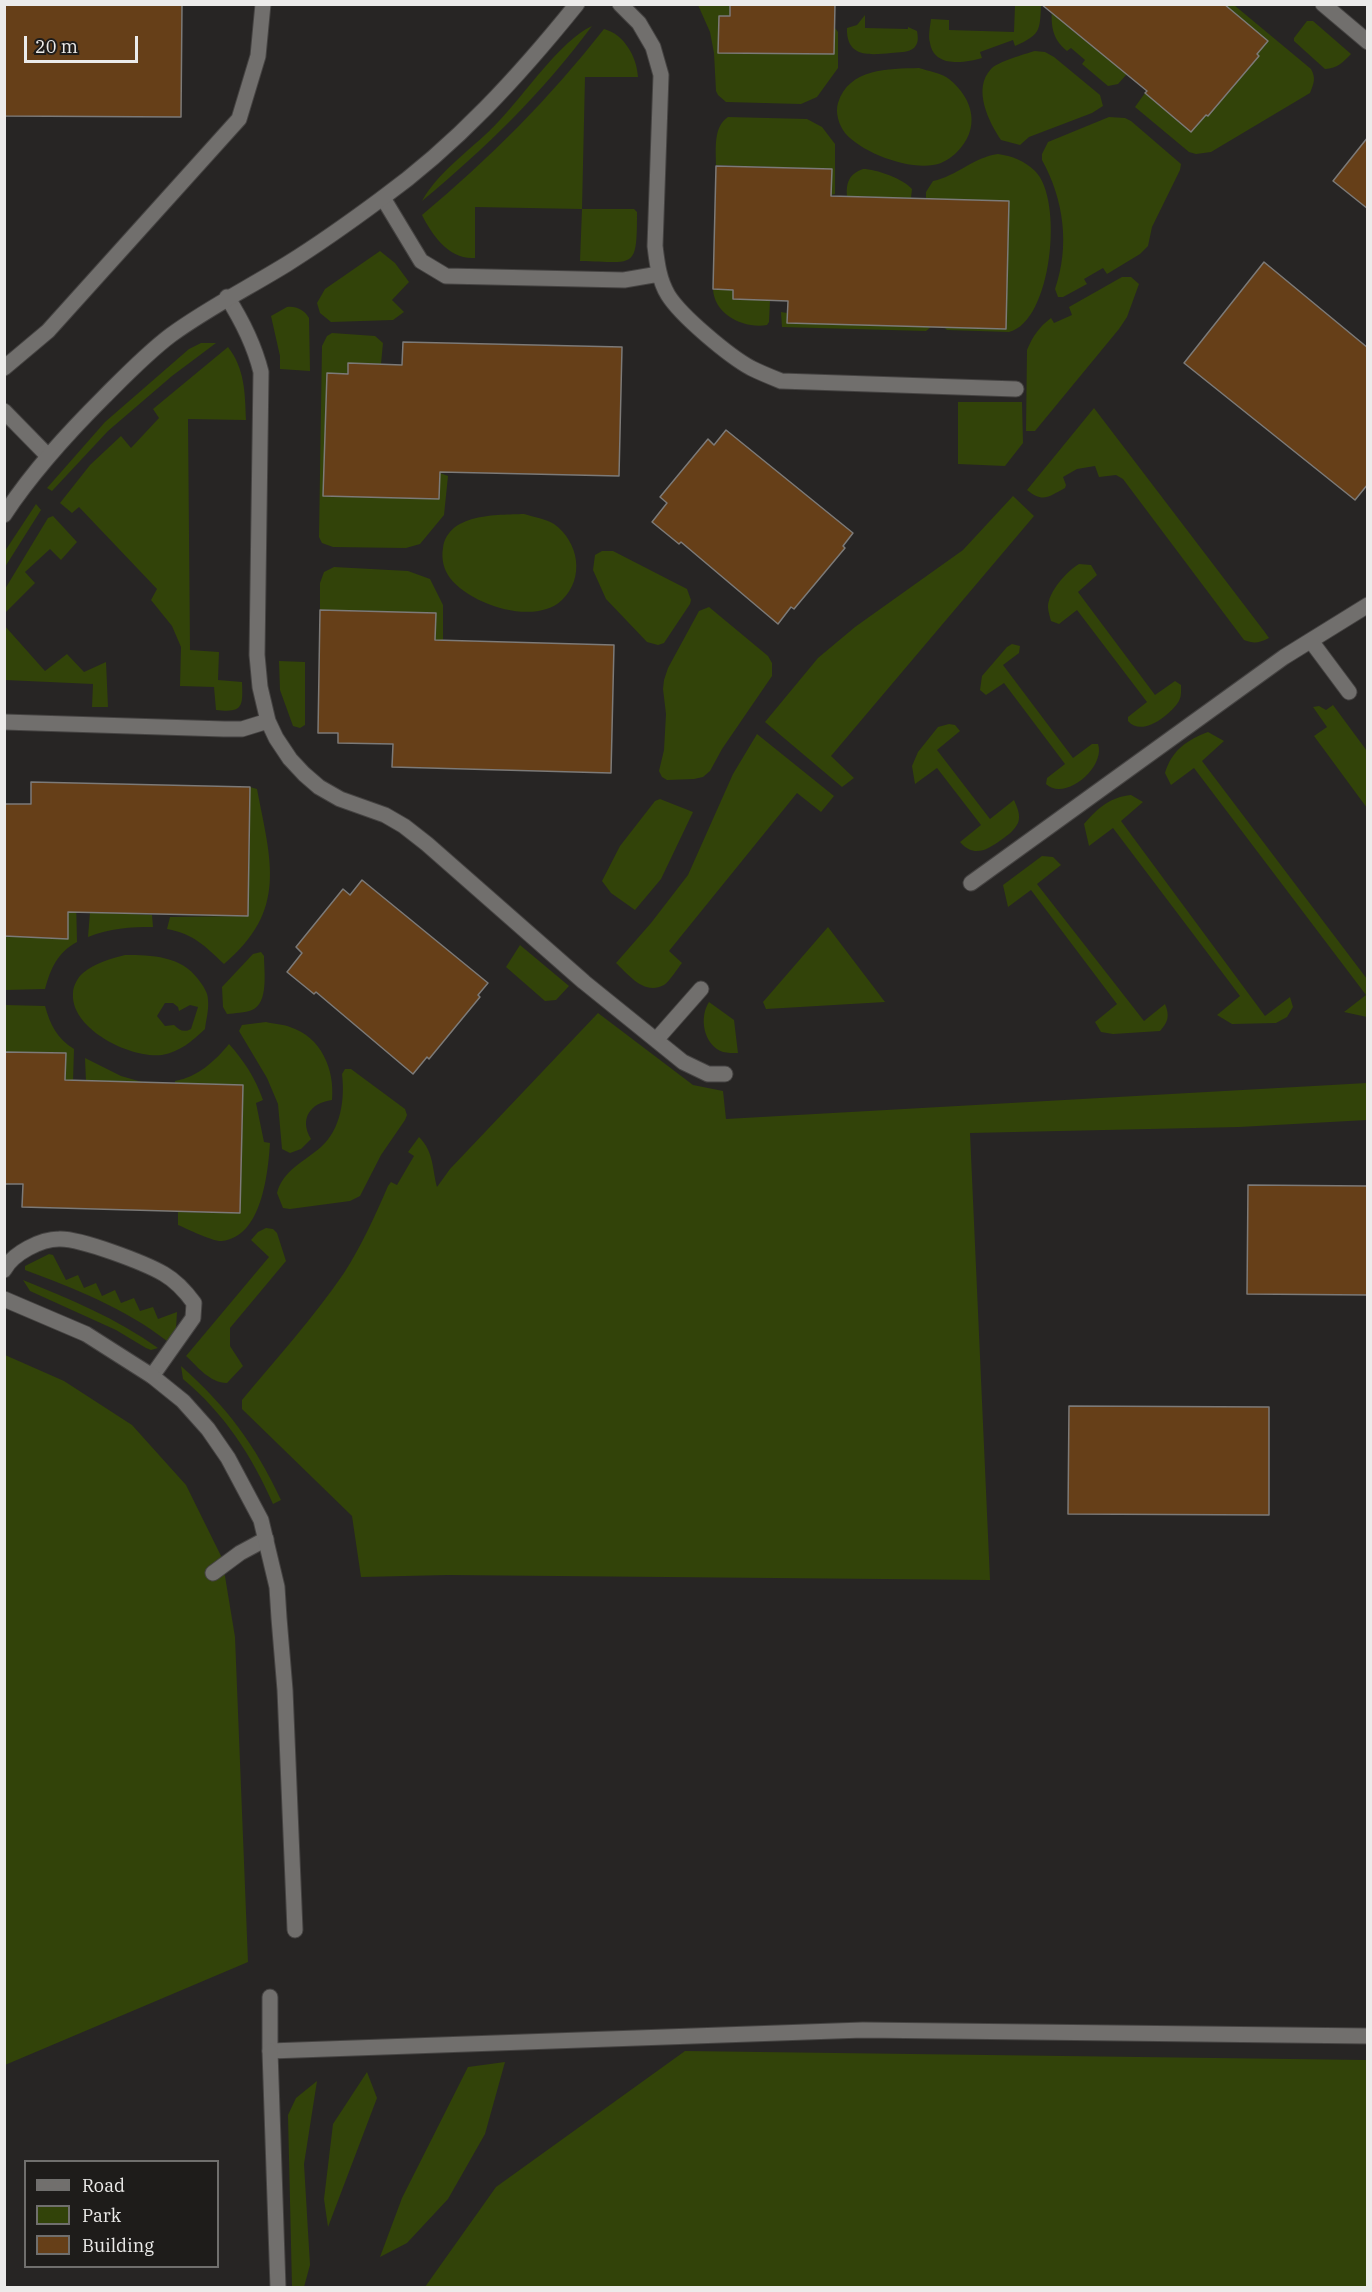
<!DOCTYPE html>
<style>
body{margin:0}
#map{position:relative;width:1372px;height:2292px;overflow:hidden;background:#272524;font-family:"IBM Plex Serif",serif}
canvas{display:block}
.frame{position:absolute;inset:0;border:6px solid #ecebea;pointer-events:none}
.legend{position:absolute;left:24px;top:2160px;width:195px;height:108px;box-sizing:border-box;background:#1e1c1a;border:2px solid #706f6d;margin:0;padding:8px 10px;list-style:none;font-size:18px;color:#ecebea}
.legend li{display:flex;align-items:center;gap:12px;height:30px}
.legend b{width:30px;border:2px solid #706f6d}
.scale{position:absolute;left:24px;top:36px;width:114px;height:27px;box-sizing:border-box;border:3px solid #ecebea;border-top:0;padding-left:8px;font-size:18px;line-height:21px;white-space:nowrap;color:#ecebea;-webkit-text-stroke:4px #1e1c1a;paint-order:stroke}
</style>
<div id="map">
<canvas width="1372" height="2292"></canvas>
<div class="frame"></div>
<ul class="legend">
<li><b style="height:8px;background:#716f6d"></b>Road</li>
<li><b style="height:16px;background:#324309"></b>Park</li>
<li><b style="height:16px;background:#663f18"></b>Building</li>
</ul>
<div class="scale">20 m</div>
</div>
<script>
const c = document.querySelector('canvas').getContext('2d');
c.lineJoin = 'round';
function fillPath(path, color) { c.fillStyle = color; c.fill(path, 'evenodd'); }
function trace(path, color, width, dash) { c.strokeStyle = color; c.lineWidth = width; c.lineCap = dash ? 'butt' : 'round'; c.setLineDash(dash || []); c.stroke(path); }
fillPath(new Path2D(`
 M698,5h32v11h-11v37l115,1 1,-26 3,4v36l-21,29 -16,7 -75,-2 -8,-7 -2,-4 -2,-38 -4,-21z
 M1015,5h26c-1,26 -1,30 -26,41l-2,-6 -33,12 2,6c-17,5 -48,10 -52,-15 -2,-7 0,-16 1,-24l18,1v10l65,2z
 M1052,5l30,3 -15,18 27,22 7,-8 26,34 -9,10 -10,2 -26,-22 3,-4 -14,-12 -4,3c-16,-13 -16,-27 -15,-46z
 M1224,5h10l77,64c5,9 3,14 -1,24l-99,59 -15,2 -7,-2 -54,-45 10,-14 46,38 15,-16 2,1 51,-60z
 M865,15v13l43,1v-2l9,4c1,6 2,12 -3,17 -6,5 -15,4 -23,5 -21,2 -45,5 -44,-25l10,-3z
 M1307,21h6l38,33c-9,9 -13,14 -26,15l-31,-28v-3z
 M592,26c-48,65 -107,123 -170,175 18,-32 52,-53 77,-80 25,-26 62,-81 93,-95z
 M604,29c20,5 33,28 34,48h-53l-3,132h52l3,3c0,59 -2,50 -57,49l2,-52 -107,-2v51c-26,2 -43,-23 -53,-43 67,-56 128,-117 182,-186z
 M1035,51l10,1 9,5 46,38 3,11 -11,7 -63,24 -9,8 -19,-5c-12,-18 -29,-51 -10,-71 6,-7 34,-15 44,-18z
 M919,68c9,3 23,5 30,11 25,20 32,50 7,74 -3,3 -10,8 -15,10 -26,10 -78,-9 -96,-30 -6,-8 -10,-20 -7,-30 11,-35 50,-34 81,-35z
 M728,117l79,2 15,8 13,17v50l-4,1 1,-26 -116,-4c0,-16 -3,-38 12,-48z
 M1109,117l16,1 6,3 50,43 -1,6 -28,57 -4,19 -8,8 -33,20 -4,-6 -19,11 3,5 -24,13h-5l-3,-8c15,-43 9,-89 -13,-129v-6l6,-12z
 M998,154c14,2 27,7 37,17 29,28 17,151 -26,161l-62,-2 -3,-3 62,2 3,-128h-83v-9l7,-11c24,-5 41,-24 65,-27z
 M863,169c13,0 41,10 49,20l-1,9 -64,-2c-1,-13 2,-22 16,-27z
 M380,251l15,12 14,19 -17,18 12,12 -11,8 -62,2 -11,-9 -3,-10 8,-14z
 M1122,277h9l8,7 -12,33 -8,12 -84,102h-9l1,-81c6,-14 12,-23 24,-32l3,5 18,-8 -3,-8z
 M713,289l20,1v9l37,1 -1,22 -2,3c-24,4 -53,-11 -54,-36z
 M873,303v22l58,2 -5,4 -144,-4 -1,-15 6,1 1,10 67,2z
 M287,307c10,-1 17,3 22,11l1,53 -30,-2v-13l-9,-40z
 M332,333l43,3 8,7 -2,21 -33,-1v11l-20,-1 80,125 31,1 1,-26 8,3 -4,39 -24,29 -14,4 -73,-1 -11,-4 -3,-6 3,-191 5,-10z
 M201,343h15l-44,33 -64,55 -56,60 -5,-3 58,-66 84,-73z
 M228,347c17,22 17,46 18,73l-58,-1 2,231 29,2 -1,28 24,2c1,25 1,31 -26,28l-2,-23 -34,-1 1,-39 -9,-21 -21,-26 6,-11 -78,-82 -7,6 -12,-10 30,-38 31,-29 10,12 28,-30 -6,-9z
 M958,402h64l1,41 -18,23 -47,-2z
 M1094,408l170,223 5,7c-10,5 -15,6 -25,2l-121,-161 -7,-4 -17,2 -4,-11 -18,3 -14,8 3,8 -1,3c-17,9 -22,15 -38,2z
 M1013,496l21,20 -203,240 23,22 -12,9 -77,-65 53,-64 37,-31 108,-77z
 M36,504l5,6 -36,57v-16z
 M524,514c10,3 22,5 30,10 25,18 31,54 8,76 -27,26 -91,5 -112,-22 -6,-8 -9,-19 -7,-30 5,-35 54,-33 81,-34z
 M53,516l24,26 -16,18 -11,-11 -25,23 10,11 -30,30v-24l43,-71z
 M602,551h11l74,38 4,11 -1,4 -26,39 -6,2 -11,-3 -41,-43 -13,-29 2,-15z
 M1079,564l12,1 6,10 -19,17 77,103 20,-14 6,4c0,6 1,13 -4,19 -9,12 -35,33 -49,17v-4l19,-15 -70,-92 -18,14 -8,-3c-1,-4 -3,-10 -3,-14 0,-15 19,-36 31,-43z
 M334,567l74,4 22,8 13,26v36h-8l1,-28 -31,-1v9l-21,-10 -64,-1v-27l4,-11z
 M709,607l59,49 4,7v13l-50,73 -12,22 -7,6 -9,2 -27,1 -5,-3 -3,-6 5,-21 2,-36 -3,-25 1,-9 4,-12 31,-57z
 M4,625l41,46 22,-17 17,18 22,-10 2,45h-16l1,-23 -88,-4z
 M1012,644l8,2 -1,7 -16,12 70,93 19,-14h6c8,23 -33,58 -52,40l1,-6 18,-14 -61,-81 -18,12 -6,-5 2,-14 25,-29z
 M279,661l26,1v63l-5,3 -7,-2 -13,-36z
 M1333,705l34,46v57l-53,-72 13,-9 -14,-20 6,-1 7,4z
 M949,724l6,1 5,6 -23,19 53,69 24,-19c3,7 7,15 4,23 -4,8 -10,12 -17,17 -14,10 -27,18 -41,2l21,-17 -44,-57 -22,16 -3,-18 6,-14 20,-25z
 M1208,732l16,9 -22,20 165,218v38l-23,-5 22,-17 -172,-227 -23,17 -6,-12c7,-23 22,-33 43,-41z
 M757,734l77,62 -13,16 -24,-19 -128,158 13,12c-5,6 -12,18 -18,22 -20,11 -36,-11 -48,-22l35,-40 37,-48 45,-101z
 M250,787l7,2c14,73 31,121 -33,175 -19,-18 -30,-30 -57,-35l3,-12 78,-1z
 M1131,795l12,7 -22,19 144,195 25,-19 3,10 -6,10 -11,6 -44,1 -15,-9 23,-19 -127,-168 -24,18 -5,-22c14,-16 26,-27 47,-29z
 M660,799l33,13 -32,67 -26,31 -24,-17 -9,-12 18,-35 35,-45z
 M1042,856l11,1 8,8 -24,19 107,137 21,-17c5,12 3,18 -5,27l-47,3 -12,-2 -6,-10 22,-18 -86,-114 -23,17 -5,-22z
 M68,896l8,2 1,44c-20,11 -26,26 -32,47l-40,1v-54l11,1 20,-8 1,9 31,1z
 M90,912l62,3 1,12c-23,0 -43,1 -65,10z
 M828,927l57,75 -119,7 -3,-7z
 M520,945l49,41 -13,14 -11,1 -39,-34z
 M261,952l3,4c0,15 5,47 -12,54 -7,3 -17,3 -25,4l-4,-7 -1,-20 31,-33z
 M125,955c27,0 56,1 73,24 5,7 10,13 10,21 1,10 -2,20 -3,29 -13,12 -25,23 -43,26 -31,4 -92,-26 -89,-62 0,-7 5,-16 10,-20 12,-10 27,-14 42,-18zM165,1003h8l5,4 1,4 11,-6 8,2 -7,22c-7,4 -12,1 -17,-4l-9,1 -8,-10z
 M709,1002l25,18 4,33c-5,0 -11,0 -15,-1 -20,-7 -24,-35 -14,-50z
 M5,1005l40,1c5,18 12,33 29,43l-1,33h-8l1,-29 -31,-1v10l-21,-10h-9z
 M598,1013l95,72 30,6 3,28 641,-36v37l-128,7 -269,6 20,447 -542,-5 -87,2 -9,-61 -110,-107v-9c35,-42 71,-82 102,-127 18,-28 31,-57 44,-87l3,-4 6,3 17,-29 -6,-4 11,-15c15,15 13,31 18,50l13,-18z
 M266,1022c8,2 17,2 24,5 31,10 45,42 42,73 -22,3 -33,19 -21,39l-10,10 -11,4 -8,-4 -4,-45 -11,-26 -28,-47 3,-6z
 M229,1044c15,17 26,33 34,56l-7,3 8,39 6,1c-2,30 -8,94 -48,98 -9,1 -34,-12 -44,-16v-13l62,1 3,-127 -63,-2 -5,9v-12c23,-4 40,-20 54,-37z
 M85,1058l36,18 21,6v15l-56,-15z
 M345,1069h6l54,40 2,6 -2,5 -24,35 -21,41 -10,5 -60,8 -7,-1 -6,-15c6,-23 27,-31 44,-46 20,-18 24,-48 21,-73z
 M266,1228l7,1 4,4 9,28 -56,67v18l13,20 -16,17c-17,0 -29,-16 -41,-27l83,-99 -18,-17 7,-8z
 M49,1254l4,1 13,25 12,-5 6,13 12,-5 6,13 13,-6 6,13 13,-5 6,13 13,-4 5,12 19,-7 -1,17 -9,12c-41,-32 -93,-53 -142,-71v-4z
 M23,1280c47,19 93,38 135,68l-7,2 -5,-2 -30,-18 -86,-39z
 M5,1355l59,26 68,44 54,60 36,73 13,79 13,325 -243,103z
 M181,1366c47,42 73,77 100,134l-8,4c-21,-48 -49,-91 -90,-125z
 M685,2051l682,9v227h-942l71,-100z
 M505,2062l-20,72 -37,65 -41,44 -27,14 22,-59 66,-131z
 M367,2072l10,26 -49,129 -4,-28 9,-75z
 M317,2081l-13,83 6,101 -6,22h-12l-4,-172 8,-17z`), '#324309');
const building = new Path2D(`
 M4,4h178l-1,113 -177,-1z
 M730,4h105l-1,50 -116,-1 1,-37h11z
 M1041,4h183l44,37 -11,13 2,2 -51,60 -2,-1 -15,17 -46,-39 2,-2z
 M1368,137v72l-35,-28z
 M716,166l116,3 -1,27 178,5 -3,128 -219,-6 1,-22 -55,-2v-9l-20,-1z
 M1264,262l104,86v136l-13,16 -171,-137z
 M403,342l219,5 -3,129 -179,-4 -1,27 -116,-3 4,-123 21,1v-11l54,2z
 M726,430l127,103 -10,13 2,2 -51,61 -3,-2 -13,17 -97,-82 -2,2 -27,-22 15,-19 -7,-6 48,-58 6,6z
 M320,610l116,3 -1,27 179,5 -3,128 -219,-6 1,-23 -55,-1v-10h-20z
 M31,782l219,5 -2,129 -180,-4v27l-64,-3v-132h27z
 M362,880l126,103 -10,12 2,2 -51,62 -2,-2 -14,17 -97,-82 -2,2 -27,-22 15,-19 -6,-6 47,-58 7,6z
 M4,1052l62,1 -1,27 178,5 -3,128 -218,-6 1,-23h-19z
 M1248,1185l120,1v109l-121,-1z
 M1069,1406l200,1v108l-201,-1z`);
fillPath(building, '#663f18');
trace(building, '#7c7a78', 1.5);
const service = new Path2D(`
 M620,4l19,19 14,24 8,28 -6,171c2,17 4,34 13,49 13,21 61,61 83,73 10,5 20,9 30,13l235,8
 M1323,4l45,38
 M383,198l38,63 25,15 178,4 35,-6
 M227,297c16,25 27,47 34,75l-4,283 3,32 8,34 8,17 14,21 14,15 15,13 21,12 45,16 19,11 23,18 157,138 99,80 25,12h17
 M4,368l44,-37 191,-212 19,-63 5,-52
 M4,411l44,45
 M1311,641l38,51
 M4,722l220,7h18l26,-8
 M971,883l313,-226 84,-52
 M656,1040l45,-51
 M4,1270c9,-17 37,-31 55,-31 21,-1 86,24 105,35 12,7 22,18 30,29l-1,15 -41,58
 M213,1573l27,-20 26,-14
 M270,1997v54l593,-21 505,6`);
const minor = new Path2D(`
 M4,515c29,-44 63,-81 100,-118 21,-21 43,-44 67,-62 37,-27 77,-47 116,-71 32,-20 63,-42 94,-65 75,-54 138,-123 196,-195
 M4,1299l82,35 66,42 31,25 25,28 20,29 33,62 16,67 2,31 6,72 10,240
 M270,2051l8,237`);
trace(service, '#454342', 17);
trace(minor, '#454342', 17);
trace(service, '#716f6d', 15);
trace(minor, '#716f6d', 15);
</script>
